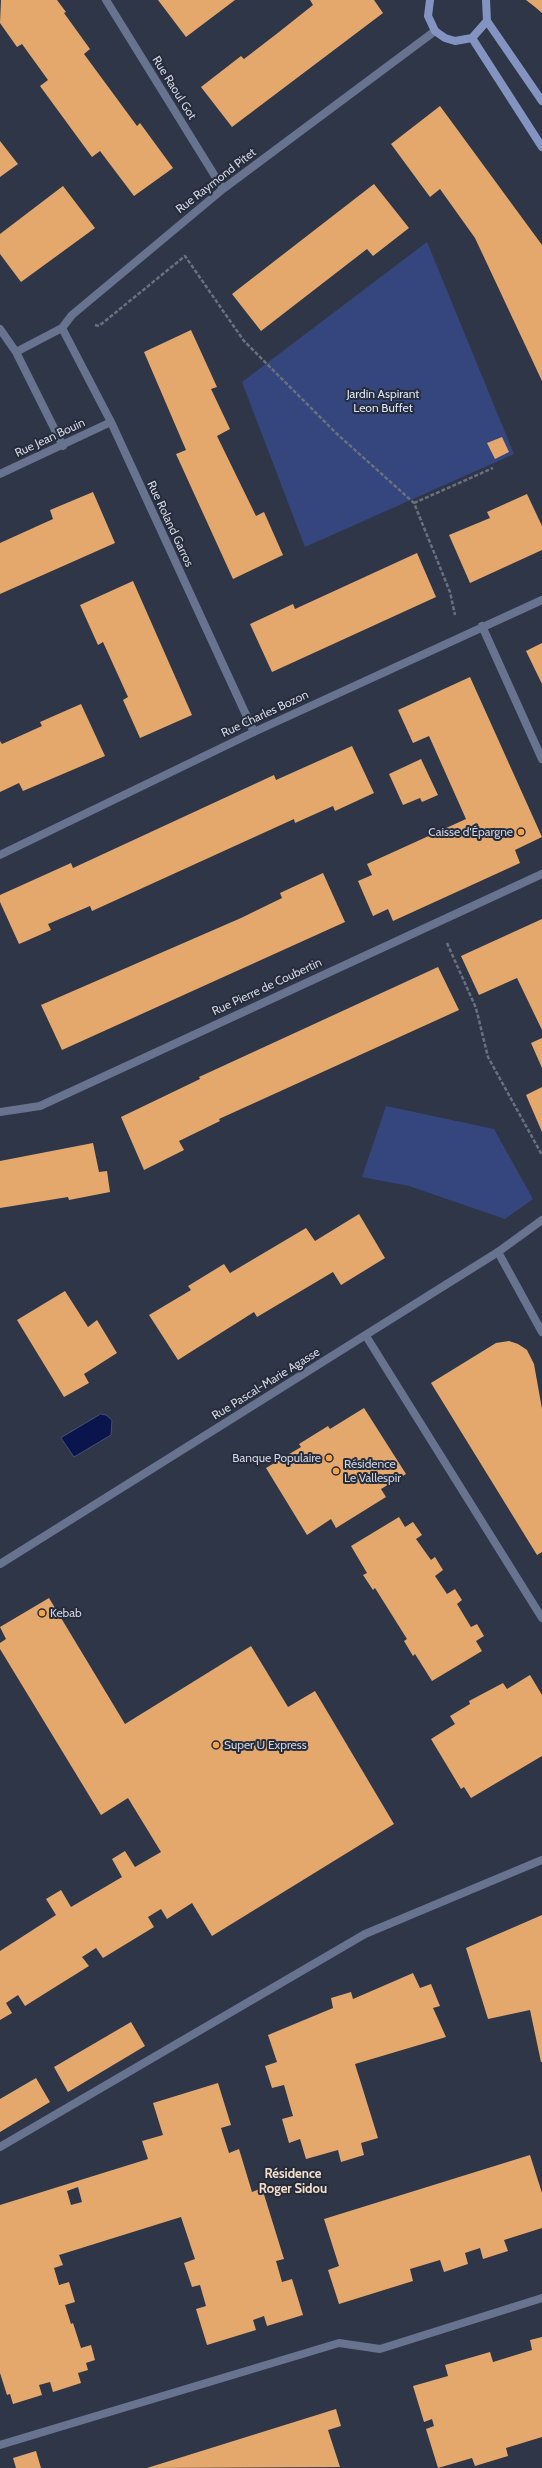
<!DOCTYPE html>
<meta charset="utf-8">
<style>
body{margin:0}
canvas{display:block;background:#2f3647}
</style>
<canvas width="542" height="2468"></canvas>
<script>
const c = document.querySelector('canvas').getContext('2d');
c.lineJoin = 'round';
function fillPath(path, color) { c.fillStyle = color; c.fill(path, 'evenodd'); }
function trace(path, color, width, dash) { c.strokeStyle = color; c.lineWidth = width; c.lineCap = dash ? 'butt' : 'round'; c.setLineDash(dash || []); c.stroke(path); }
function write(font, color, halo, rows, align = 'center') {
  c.font = font + ' Cabin,sans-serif'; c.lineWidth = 4; c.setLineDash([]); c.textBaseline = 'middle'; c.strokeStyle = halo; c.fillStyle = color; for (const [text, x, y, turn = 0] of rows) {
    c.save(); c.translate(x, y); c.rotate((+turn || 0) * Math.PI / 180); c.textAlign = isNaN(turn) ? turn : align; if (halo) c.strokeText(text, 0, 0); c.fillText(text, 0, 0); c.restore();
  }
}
fillPath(new Path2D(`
 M427,242l87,212 -209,93 -63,-165z
 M386,1106l108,23 39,70 -28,20 -96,-33 -47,-9z`), '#34467d');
const water = new Path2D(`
 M101,1414l5,1 6,5 -1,15 -37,22 -13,-19z`);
fillPath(water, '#0b154d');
trace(water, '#464e78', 1);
fillPath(new Path2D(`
 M57,0l9,12 -2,1 26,36 -6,5 53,72 3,-3 33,45 -39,28 -34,-45 -8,6 -52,-71 8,-6 -26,-36 -5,3 -17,-24 1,-23z
 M158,0h77l-49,37z
 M310,0h64l9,13 -151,114 -31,-40 40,-31 3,3 35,-27 34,-27z
 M526,0h16v13l-7,-6z
 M440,106l102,139v136l-67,-143 -35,-49 -10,8 -39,-53z
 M0,141l18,23 -18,13z
 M374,184l35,44 -36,28 -6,-7 -106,82 -29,-37z
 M63,186l32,42 -74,54 -21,-28v-20z
 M191,330l26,57 -6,2 19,40 -13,7 39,80 8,-4 19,43 -50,24 -57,-125 10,-4 -42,-98z
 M502,437l7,15 -14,7 -8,-16z
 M93,492l22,51 -115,51v-51l53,-24 -3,-9z
 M527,494l15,32v24l-72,33 -21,-48 41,-17 -3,-6z
 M417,553l19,44 -164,75 -22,-48 43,-20 2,5z
 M133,581l59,134 -52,23 -17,-38 5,-3 -25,-55 -5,3 -18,-40z
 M542,643v41l-16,-33z
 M470,677l72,160 -27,13 5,13 -127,58 -5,-12 -15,7 -15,-35 14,-6 -5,-11 99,-45 -37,-83 -16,7 -15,-33z
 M81,704l24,52 -82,35 -4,-8 -19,9v-51l2,3 40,-18 -2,-4z
 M352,746l22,47 -39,18 -2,-5 -38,17 -1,-4 -202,92 -2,-5 -42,18 3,6 -32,14 -19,-42v-7l71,-32 2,5 201,-93 2,5z
 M421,759l17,36 -16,7 -2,-4 -17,7 -14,-31z
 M323,873l22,49 -283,128 -21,-45 200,-87 41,-20 -2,-5z
 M542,919v111l-25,-52 -38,17 -18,-39z
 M438,967l21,43 -240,109 1,2 -41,20 5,9 -40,20 -23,-53 79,-38 -1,-2z
 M542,1038v30l-11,-25z
 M542,1087v45l-16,-37z
 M93,1143l6,29 8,-1 3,21 -41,8 -1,-3 -68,11v-47z
 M359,1214l26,44 -44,27 -8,-13 -76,45 -3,-5 -76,48 -29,-45 42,-25 -3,-4 36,-22 6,9 76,-45 9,13z
 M65,1291l23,36 9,-7 20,33 -33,21 5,9 -25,14 -47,-77z
 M509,1341l9,3 9,6 7,14 8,45v143l-5,3 -106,-172 65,-40z
 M364,1408l42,66 -25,15 5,8 -50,31 -5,-9 -24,16 -41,-67 35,-21 -2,-3 29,-18 2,3z
 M399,1517l6,10 8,-5 9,13 -6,4 15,21 4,-3 8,13 -8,6 12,18 8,-5 7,11 -5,4 14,23 6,-3 7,12 -8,5 6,10 -50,30 -17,-27 -2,2 -9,-15 3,-2 -32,-51 -2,2 -10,-15 4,-2 -16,-27z
 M49,1598l76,126 126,-78 37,61 27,-16 79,133 -182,112 -20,-33 -25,16 -6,-10 -13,8 6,10 -51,31 -7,-10 -14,9 7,9 -37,23 -27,17 -7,-11 -12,8 6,10 -12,7v-69l56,-36 -10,-16 15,-9 10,17 51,-30 -10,-18 13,-8 10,16 26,-15 -33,-54 -27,17 -101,-166v-6l6,-4 -6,-12z
 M530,1675l12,20v61l-71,42 -7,-11 -3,2 -30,-50 24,-15 -5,-8 20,-12 -1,-3 34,-18 4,6z
 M542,1915v147h-1l-11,-52 -42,9 -22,-71z
 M413,1973l7,15 11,-4 9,22 -7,2 13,29 -91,27 23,74 -17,5 3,12 -23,7 -3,-12 -32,9 -6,-20 -11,4 -7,-24 11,-3 -9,-31 -12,3 -7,-22 12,-4 -9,-27 65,-27 -2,-10 20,-6 2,7z
 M131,2022l14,24 -77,46 -14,-25z
 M36,2078l14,24 -50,30v-33z
 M218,2083l13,42 -10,3 8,25 10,-4 13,43 10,-4 22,71 -8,2 6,21 10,-3 11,36 -36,11 -3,-10 -11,4 3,10 -49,15 -11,-36 10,-3 -6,-21 -8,2 -8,-24 11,-4 -14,-42 -122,38 4,10 -9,3 5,17 10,-3 6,20 -10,3 6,19 2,-1 8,25 10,-3 4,15 -9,3 2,7 -10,3 3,10 -28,9 -3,-10 -11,3 3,10 -29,9 -3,-10 -3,1 -7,-22v-168l148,-46 -6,-18 21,-6 -10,-32zM78,2187l4,15 -11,3 -4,-14z
 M530,2155l12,38v35l-38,12 4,11 -25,8 -3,-11 -15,5 3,11 -24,8 -4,-12 -30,9 3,12 -74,23 -11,-34 11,-4 -15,-47z
 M542,2337v100l-36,11 2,8 -33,10 -3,-8 -34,10 -12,-39 8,-3 -2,-7 -8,3 -11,-36 35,-10 -3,-11 45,-13 3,10 39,-12 -2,-10z
 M336,2409l5,17 -13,4 12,37 -193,1z
 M36,2451l5,17h-25l-3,-10z`), '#e4a86d');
trace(new Path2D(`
 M95,325l4,1 86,-70 59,85 92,92 78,70 36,89 5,23
 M414,503l79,-35
 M447,943l29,65 12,49 54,98`), '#6a707e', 2.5, [4, 2]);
trace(new Path2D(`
 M498,1252l44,80
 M366,1336l176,282
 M0,2147l365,-213 177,-74
 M0,2445l339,-102 41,6 162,-51`), '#687390', 8);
trace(new Path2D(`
 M106,0l117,189
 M62,328l49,94 143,310
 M0,329l16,23 47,94
 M16,352l46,-24 10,-13 151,-126 212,-158
 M0,474l111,-52
 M482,626l60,133
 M0,855l254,-123 288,-132
 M0,1112l40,-6 502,-232
 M0,1564l498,-312 44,-32`), '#687390', 8);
trace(new Path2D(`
 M430,0l-2,16 7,15 10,7 10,3 17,-3 15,-17 -1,-21
 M487,21l55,80
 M472,38l70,109`), '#8494c2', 8);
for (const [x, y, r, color] of [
 [521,832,4,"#f6a247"],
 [329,1458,4,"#f6a247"],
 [336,1471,4,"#f6a247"],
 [42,1613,4,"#f6a247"],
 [216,1745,4,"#f6a247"]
]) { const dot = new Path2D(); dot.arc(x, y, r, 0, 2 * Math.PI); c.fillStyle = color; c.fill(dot); trace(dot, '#252c3c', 1.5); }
write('12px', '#cfd3de', '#252c3c', [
 ["Rue Raoul Got",174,88,58],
 ["Rue Raymond Pitet",216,181,-38],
 ["Rue Jean Bouin",50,438,-25],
 ["Rue Roland Garros",170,524,65],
 ["Rue Charles Bozon",265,714,-25],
 ["Rue Pierre de Coubertin",267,987,-25],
 ["Rue Pascal-Marie Agasse",266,1384,-32]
]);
write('12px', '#dae2f4', '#252c3c', [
 ["Jardin Aspirant",383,394],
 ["Leon Buffet",383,408]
]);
write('12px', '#cfd3de', '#252c3c', [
 ["Caisse d'Épargne",513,832,"right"],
 ["Banque Populaire",321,1458,"right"],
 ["Résidence",344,1464],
 ["Le Vallespir",344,1478],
 ["Kebab",50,1613],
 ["Super U Express",224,1745]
], 'left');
write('bold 13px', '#f6dec8', '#252c3c', [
 ["Résidence",293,2174],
 ["Roger Sidou",293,2189]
]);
</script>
